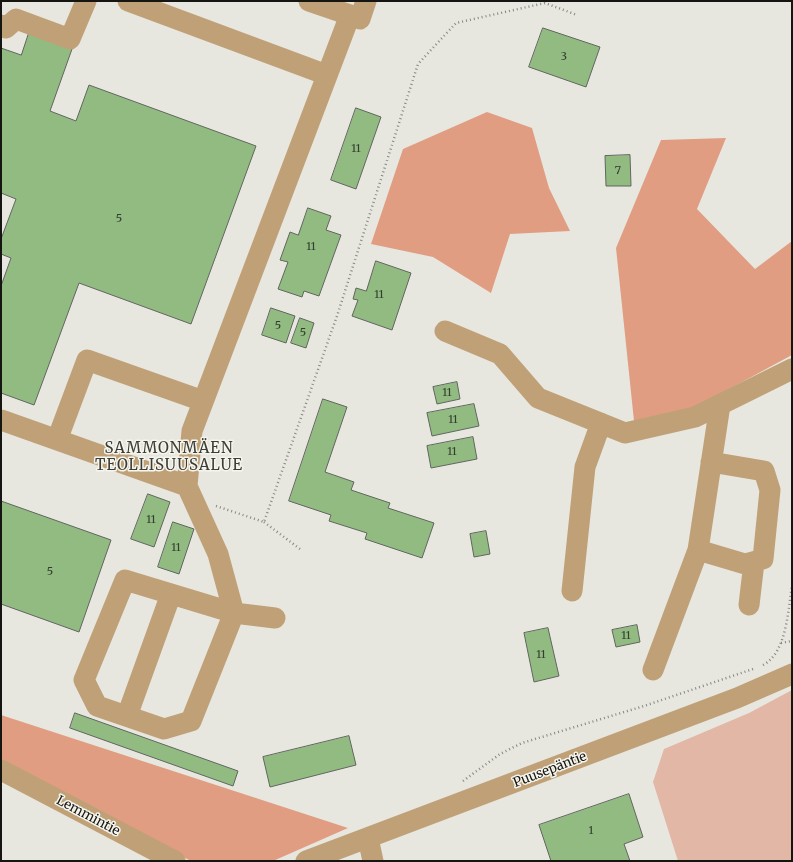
<!DOCTYPE html>
<meta charset="utf-8">
<style>
body{margin:0}
#map{position:relative;width:793px;height:862px;overflow:hidden;background:#e7e7e0;font-family:Merriweather,serif}
canvas{display:block}
.frame{position:absolute;inset:0;border:2px solid #151512;pointer-events:none}
</style>
<div id="map">
<canvas width="793" height="862"></canvas>
<div class="frame"></div>
</div>
<script>
const c = document.querySelector('canvas').getContext('2d');
c.lineJoin = 'round';
function fillPath(path, color) { c.fillStyle = color; c.fill(path, 'evenodd'); }
function trace(path, color, width, dash) { c.strokeStyle = color; c.lineWidth = width; c.lineCap = dash ? 'butt' : 'round'; c.setLineDash(dash || []); c.stroke(path); }
function write(font, color, halo, rows, align = 'center') {
  c.font = font + ' Merriweather,serif'; c.lineWidth = 3; c.setLineDash([]); c.textBaseline = 'middle'; c.strokeStyle = halo; c.fillStyle = color; for (const [text, x, y, turn = 0] of rows) {
    c.save(); c.translate(x, y); c.rotate((+turn || 0) * Math.PI / 180); c.textAlign = isNaN(turn) ? turn : align; if (halo) c.strokeText(text, 0, 0); c.fillText(text, 0, 0); c.restore();
  }
}
fillPath(new Path2D(`
 M792,690v171h-114l-25,-79 11,-33 85,-36z`), '#e3b7a5');
fillPath(new Path2D(`
 M487,112l45,16 17,60 21,43 -60,3 -19,59 -58,-36 -62,-13 32,-95z
 M726,138l-29,71 58,60 37,-28v114l-100,54 -58,12 -18,-173 45,-108z
 M1,715l347,113 -75,33h-82l-190,-97z`), '#e19d81');
const building = new Path2D(`
 M543,28l57,19 -14,40 -57,-20z
 M29,33l43,16 -22,62 26,10 13,-36 167,61 -65,178 -112,-41 -45,122 -33,-12v-107l10,-28 -10,-4v-15l15,-40 -15,-6v-145l20,7z
 M356,108l25,9 -25,72 -25,-9z
 M630,155l1,31h-25l-1,-30z
 M308,208l23,8 -5,14 15,5 -22,61 -15,-5 -2,6 -24,-8 10,-27 -8,-2 10,-28 8,3z
 M376,261l35,12 -19,57 -40,-14 6,-16 -5,-1 3,-11 10,3z
 M271,308l24,8 -9,27 -24,-8z
 M300,318l14,5 -8,25 -15,-5z
 M457,382l3,17 -23,5 -4,-17z
 M323,399l24,8 -22,65 29,10 -3,8 39,13 -2,5 46,15 -12,35 -57,-19 2,-6 -38,-12 2,-6 -42,-14z
 M474,404l5,22 -47,10 -5,-23z
 M473,437l4,22 -46,9 -4,-22z
 M148,494l22,8 -16,45 -23,-8z
 M1,501l110,39 -32,92 -78,-28z
 M173,522l21,7 -15,45 -21,-7z
 M486,531l4,23 -16,3 -4,-23z
 M637,625l3,17 -24,5 -4,-17z
 M548,628l11,48 -25,6 -10,-49z
 M75,713l163,58 -5,15 -163,-58z
 M349,736l7,29 -86,22 -7,-30z
 M629,794l14,43 -19,7 6,17h-79l-12,-36z`);
fillPath(building, '#92bb82');
trace(building, '#61655f', 1);
trace(new Path2D(`
 M216,506l48,16 73,-206 81,-252 38,-41 89,-20 32,12
 M264,522l36,27
 M781,643l11,-2
 M763,665c24,-12 25,-56 29,-79
 M463,781l37,-27 22,-11 122,-37 109,-37`), '#888883', 2.5, [1, 3]);
trace(new Path2D(`
 M128,1l199,74
 M350,15l10,4 6,-18
 M1,25l5,3 10,-9 54,20 16,-38
 M445,331l55,23 38,44 87,35 70,-16 97,-48
 M1,420l186,66
 M57,440l30,-80 116,41
 M698,550l47,14 18,-5 7,-69 -6,-19 -53,-9
 M125,580l109,33 -43,108 -27,8 -67,-23 -13,-26z
 M572,591l13,-124 16,-44
 M749,605l5,-43
 M275,618l-41,-5 -16,-59 -31,-68 5,-55 158,-416 -41,-14
 M653,670l45,-120 22,-145
 M127,716l44,-122
 M1,770l174,91
 M368,838l5,23
 M306,861l431,-163 55,-24`), '#c0a177', 21);
write('11px', '#343e2e', null, [
 ["3",564,57],
 ["11",356,149],
 ["7",618,171],
 ["5",119,219],
 ["11",311,247],
 ["11",379,295],
 ["5",278,326],
 ["5",303,333],
 ["11",447,393],
 ["11",453,420],
 ["11",452,452],
 ["11",151,520],
 ["11",176,548],
 ["5",50,572],
 ["11",626,636],
 ["11",541,655],
 ["1",591,831]
]);
write('13px', '#151512', '#f5f5ed', [
 ["Puusepäntie",550,770,-21],
 ["Lemmintie",88,816,28]
]);
c.letterSpacing = '1px';
write('15px', '#3d3d37', '#f5f5ed', [
 ["SAMMONMÄEN",169,449],
 ["TEOLLISUUSALUE",169,466]
]);
c.letterSpacing = '0px';
</script>
